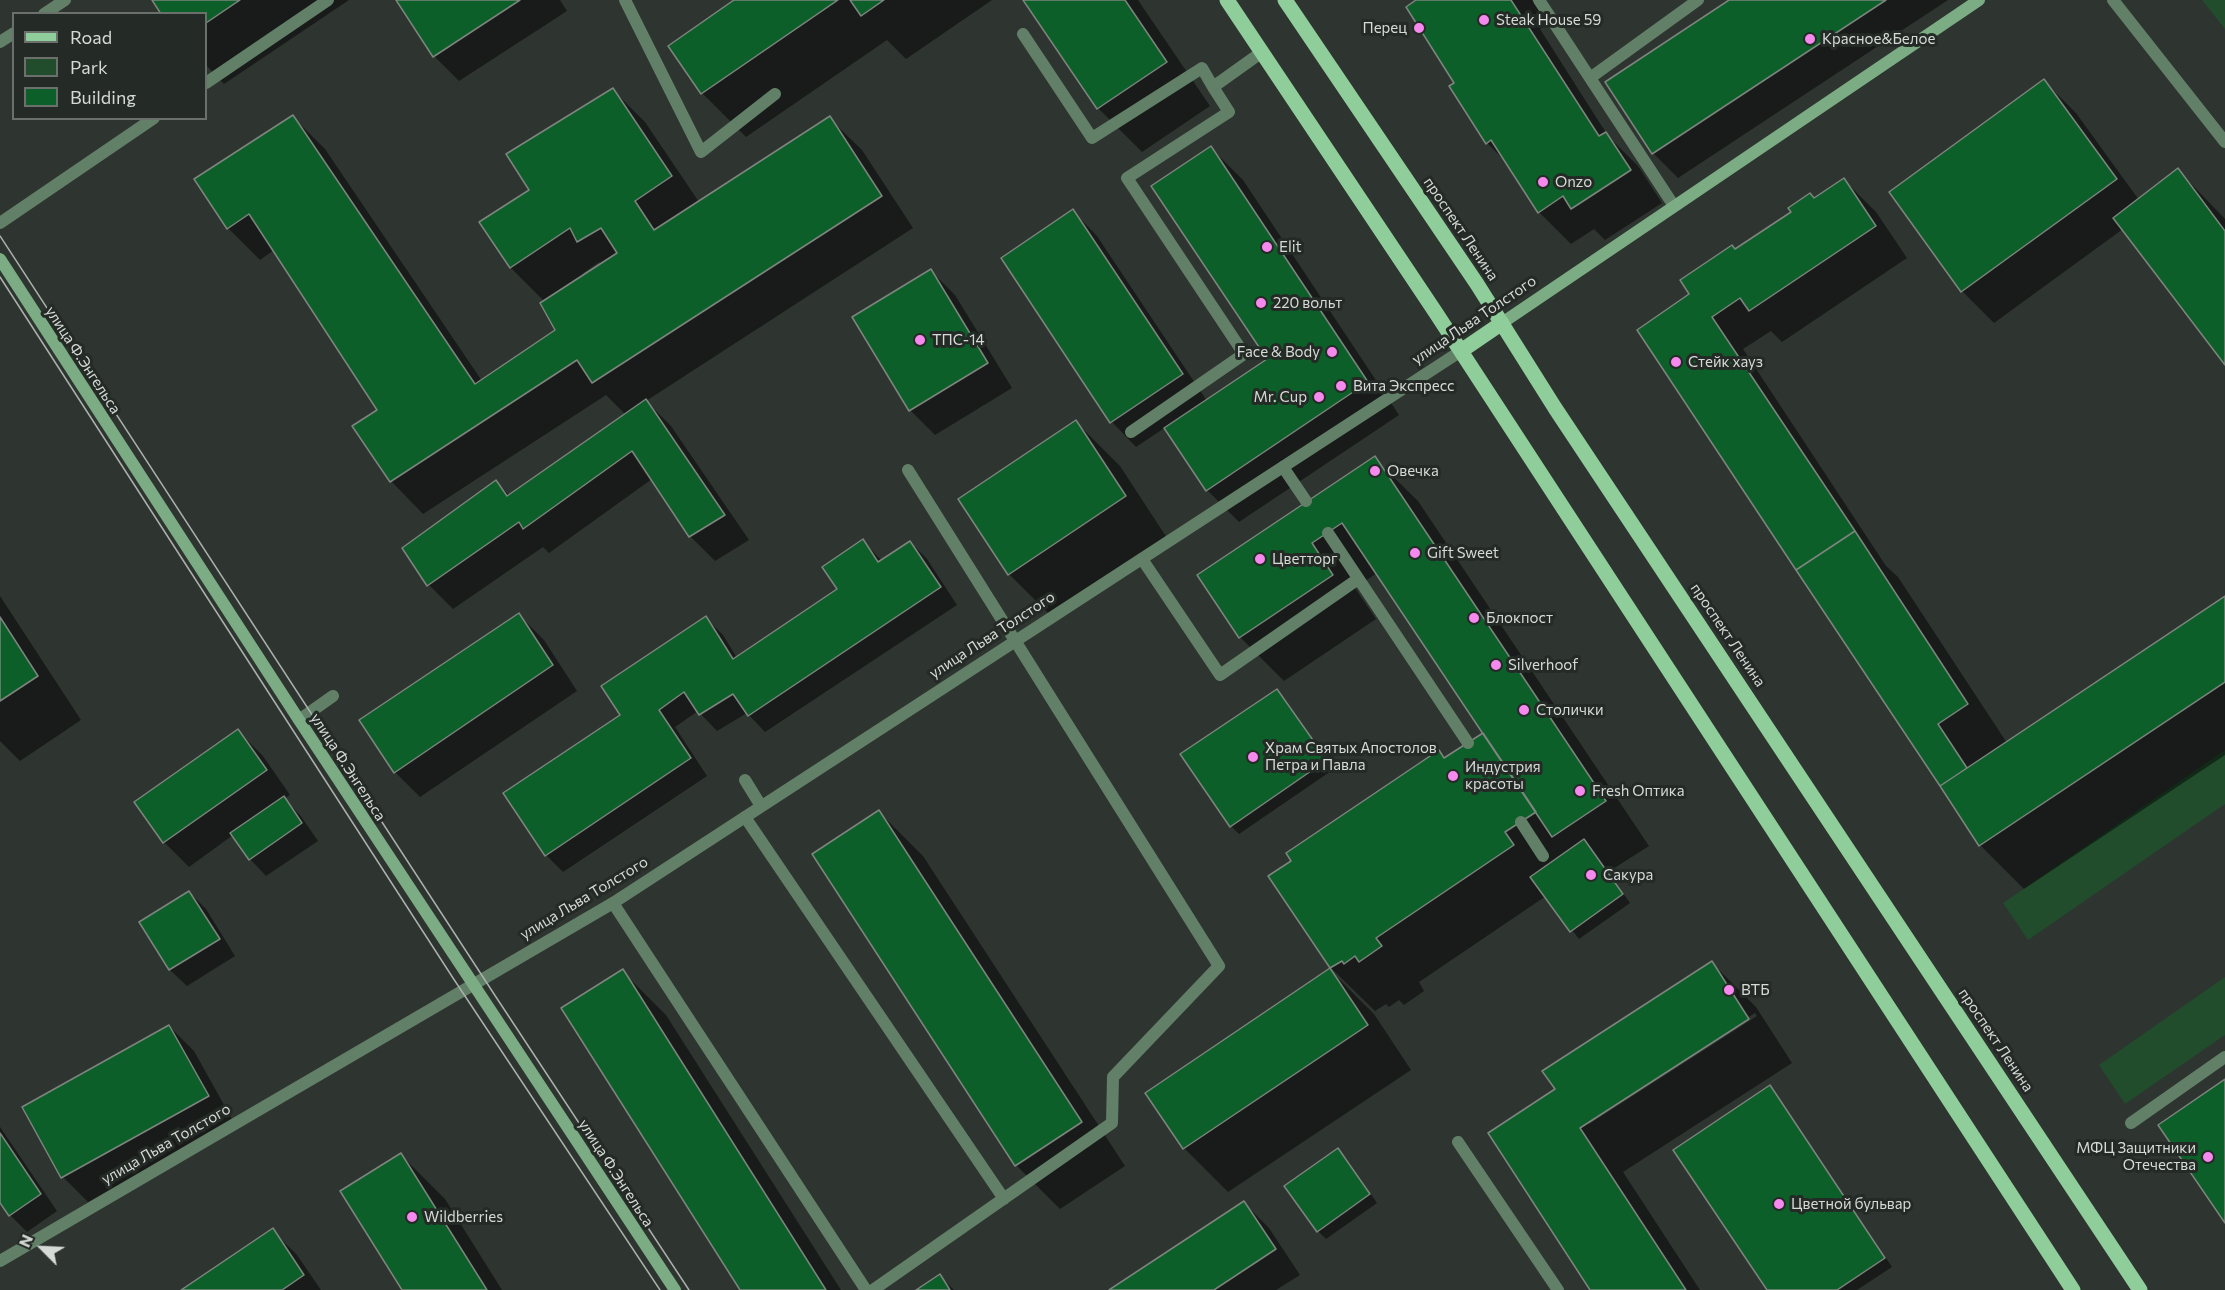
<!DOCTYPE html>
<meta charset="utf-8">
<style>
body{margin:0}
#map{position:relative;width:2225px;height:1290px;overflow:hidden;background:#2e342f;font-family:Commissioner,sans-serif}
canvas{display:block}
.legend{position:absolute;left:12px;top:12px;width:195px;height:108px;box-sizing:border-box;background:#242a25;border:2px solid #6b706c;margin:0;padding:8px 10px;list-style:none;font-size:18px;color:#d6dad7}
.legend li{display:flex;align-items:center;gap:12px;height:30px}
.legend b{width:30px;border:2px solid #6b706c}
.north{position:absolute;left:12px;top:1218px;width:60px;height:60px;-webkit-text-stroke:4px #242a25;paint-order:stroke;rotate:294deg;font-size:16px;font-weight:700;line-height:24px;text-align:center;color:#d6dad7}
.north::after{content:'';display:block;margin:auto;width:21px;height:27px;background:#d6dad7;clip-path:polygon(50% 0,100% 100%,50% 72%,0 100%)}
</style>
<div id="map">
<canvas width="2225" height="1290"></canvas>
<ul class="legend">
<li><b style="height:8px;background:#8fcd9a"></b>Road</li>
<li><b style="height:16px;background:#214d2c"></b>Park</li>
<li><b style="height:16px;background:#0d5f2a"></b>Building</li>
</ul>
<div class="north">N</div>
</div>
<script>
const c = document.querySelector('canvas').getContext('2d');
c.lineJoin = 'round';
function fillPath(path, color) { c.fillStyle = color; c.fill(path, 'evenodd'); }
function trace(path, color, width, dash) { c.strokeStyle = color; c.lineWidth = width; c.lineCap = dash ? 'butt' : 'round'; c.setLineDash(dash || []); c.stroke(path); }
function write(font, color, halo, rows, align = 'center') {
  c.font = font + ' Commissioner,sans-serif'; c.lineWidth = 6; c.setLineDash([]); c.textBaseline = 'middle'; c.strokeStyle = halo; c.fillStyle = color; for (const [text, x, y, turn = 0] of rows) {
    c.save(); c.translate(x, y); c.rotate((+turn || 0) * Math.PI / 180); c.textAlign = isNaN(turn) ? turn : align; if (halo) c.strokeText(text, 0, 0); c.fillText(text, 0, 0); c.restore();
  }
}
fillPath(new Path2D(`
 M2202,0h23v29z
 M2225,750v54l-197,136 -25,-37z
 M2225,977v58l-100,69 -26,-39z`), '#214d2c');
fillPath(new Path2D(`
 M154,0h195l-125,84 -18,-19v-51z
 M398,0h162l7,11 -108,70 -25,-25z
 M736,0h256l-86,59 -19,-19 -141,97 -44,-44 -32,-47z
 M1025,0h113l72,106 -68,46 -44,-44z
 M1418,0h114l16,24 -8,5 68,107 30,30 24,37 -57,37 -11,-11 -23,15 -32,-32 -30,-47 -22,-22 -31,-60z
 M1732,0h216l-270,178 -25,-25z
 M2044,81l32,32 63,87 39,-30 47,49v144l-102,-134 -129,94 -32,-32z
 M613,90l32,32 54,80 130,-84 33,32 51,78 -267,173 25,25 78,114 -34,21 -25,-25 -38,-57 -103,74 -6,-6 -90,62 -24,-24 67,-103 14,14 116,-81 -20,-20 -183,119 -32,-33 -37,-54 25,-17 -105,-160 -14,10 -32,-32 65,-111 32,32 157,232 75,-51 -12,-28 -34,-34 -30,-46 51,-32zM599,262l3,2 -18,12 -2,-2z
 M1211,148l32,32 156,235 -160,107 -32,-32 -41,-63 -30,20 -24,-25 -39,-211 24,25 110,165 62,-42z
 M1844,180l32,32 31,46 -125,84 -11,-11 -28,18 143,217 12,11 109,166 218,-146v158l-201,134 -44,-44 -289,-550 44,-45z
 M930,270l25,25 57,93 -77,47 -25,-25z
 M1076,422l44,44 49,75 -116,77 -44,-44 -49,-74z
 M1374,458l44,43 231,345 -41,26 22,31 -51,36 -33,-43 -127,86 5,9 -20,14 -5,-5 -10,7 -3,-3 -11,7 -44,-43 -61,-91 169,-125 7,7 39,-26 -108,-160 -22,15 21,31 -92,62 -44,-44z
 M863,541l19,20 28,-19 17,17 30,46 -192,127 -18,-19 -30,18 -19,-20 -23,16 32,49 -144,96 -17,-17 76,-139 84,-98 17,17 14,23 102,-68z
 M0,596l81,124 -61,41 -20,-20z
 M519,615l25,25 33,51 -157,106 -25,-25z
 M1277,691l8,8 49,70 -95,65 -8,-8 -49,-72z
 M238,731l25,25 27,39 -6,4 16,16 18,26 -52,35 -16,-17 -17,-24 -44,32 -25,-25z
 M879,812l44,44 202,310 -65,43 -44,-44z
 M189,892l17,17 29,47 -48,30 -17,-16 -29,-47z
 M1712,963l44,44 36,56 -169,109 77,118h-108l-35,-200zM1755,1013l2,3 -168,108v-4z
 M1330,970l44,44 37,56 -183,122 -44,-44 -37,-55z
 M622,971l44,44 175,275h-99z
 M169,1026l25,25 39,70 -145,81 -25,-25z
 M1769,1087l8,8 115,172 -35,23h-88z
 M0,1127l57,84 -30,21 -17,-17 -10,-15z
 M1337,1150l9,8 31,45 -51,36 -8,-8z
 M401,1155l44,44 57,91h-99z
 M1244,1203l25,25 31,47 -24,15h-165z
 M272,1230l25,25 24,35h-138z
 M940,1276l14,14h-35z`), '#0007');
const building = new Path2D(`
 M152,0h88l-34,23v-9h-45z
 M396,0h124l-87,57z
 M734,0h104l-137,94 -33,-48z
 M850,0h34l-23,16z
 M1023,0h102l42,62 -70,47z
 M1416,0h95l88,136 7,-4 25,38 -60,39 -8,-13 -25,17 -47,-73 -5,4 -37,-58 5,-3 -48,-76z
 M1729,0h157l-234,154 -47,-72z
 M2044,79l73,100 -156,113 -72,-100z
 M613,88l59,88 -37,25 19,29 176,-114 52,80 -290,187 -15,-23 -187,122 -38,-56 25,-16 -128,-196 -22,15 -33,-50 99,-64 182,269 80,-54 -15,-27 77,-50 -16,-25 -24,14 -7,-14 -60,40 -31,-46 50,-32 -23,-36z
 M1211,146l157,236 -162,109 -42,-63 103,-69 -116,-173z
 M2178,168l47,63v134l-112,-147z
 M1844,178l32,48 -127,85 -9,-13 -28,19 143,214 -59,39 -159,-240 52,-36 -9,-14 52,-35 3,4 56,-37 -3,-4 22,-15 4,5z
 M1073,209l110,165 -73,49 -109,-165z
 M931,269l57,94 -79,48 -57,-94z
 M646,399l79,116 -36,22 -57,-86 -109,78 -4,-7 -92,64 -25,-38 94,-68 11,16z
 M1076,420l50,76 -118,79 -50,-76z
 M1375,456l231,345 -54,36 -210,-314 -30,20 21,32 -94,63 -42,-63z
 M1855,531l113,173 -30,20 29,44 -27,18 -144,-216z
 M863,539l15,23 32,-21 31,46 -193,129 -15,-22 -34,21 -15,-23 -25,18 32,48 -146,98 -42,-63 117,-78 -19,-29 105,-70 27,43 104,-70 -15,-22z
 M2225,596v86l-246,164 -39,-60z
 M519,613l34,52 -159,108 -35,-53z
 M0,617l38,59 -38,25z
 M1277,689l50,71 -97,67 -50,-73z
 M238,729l29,41 -104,73 -29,-41z
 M1483,733l53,79 -31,20 9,13 -138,93 6,8 -23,16 -4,-6 -11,8 -2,-3 -12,7 -62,-92 23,-15 -5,-8 153,-103 5,8z
 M284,796l18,27 -53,37 -19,-27z
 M879,810l203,312 -67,44 -203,-312z
 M1584,839l39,55 -53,38 -40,-55z
 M189,891l31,48 -51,31 -30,-48z
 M1712,961l37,58 -169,109 106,162h-96l-102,-157 67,-44 -13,-18z
 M1330,968l38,57 -185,124 -38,-56z
 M623,969l203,321h-86l-179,-282z
 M169,1025l40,71 -148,82 -39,-71z
 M2225,1079v144l-67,-98z
 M1770,1085l115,173 -48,32h-70l-94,-140z
 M0,1133l41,61 -32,22 -9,-13z
 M1338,1148l32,46 -53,38 -33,-46z
 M401,1153l86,137h-85l-62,-99z
 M1244,1201l32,48 -62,41h-105z
 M273,1228l31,47 -22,15h-101z
 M940,1274l10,16h-34z`);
fillPath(building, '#0d5f2a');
trace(building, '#7e857f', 1.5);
trace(new Path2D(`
 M625,0l76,152 74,-58
 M1539,0l51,78
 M44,14l21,-14
 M1023,34l69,104 110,-70 11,19 49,-35
 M0,42l14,-9
 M206,83l122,-83
 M1674,206l-84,-128 108,-78
 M0,223l154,-105
 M1131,432l113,-78 -117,-176 102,-66 -16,-25
 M1283,467l23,34
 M1328,533l140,210
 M1142,559l78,116 138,-96
 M299,720l34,-24
 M745,780l16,26
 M745,817l259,382
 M1521,822l22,34
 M613,903l253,387
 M2131,1123l94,-66
 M1458,1142l100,148
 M873,1290l239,-167 1,-46 106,-111 -311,-496`), '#628067', 12);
trace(new Path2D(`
 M2113,0l112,142
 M0,1261l613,-358 848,-552`), '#628067', 12);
trace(new Path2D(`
 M0,259l299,461 376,570
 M1502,323l477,-323`), '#7cac84', 12);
trace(new Path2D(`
 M1227,0l209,313 637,977
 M1285,0l192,284 78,124 585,882
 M1461,351l41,-28`), '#8fcd9a', 15);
trace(new Path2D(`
 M0,236l496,761 193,293
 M0,277l453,701 207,312`), '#abb0ac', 1.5);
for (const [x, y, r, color] of [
 [1484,20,6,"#f589ee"],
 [1419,28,6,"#f589ee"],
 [1810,39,6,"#f589ee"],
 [1543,182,6,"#f589ee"],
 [1267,247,6,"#f589ee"],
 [1261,303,6,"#f589ee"],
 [920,340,6,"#f589ee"],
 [1332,352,6,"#f589ee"],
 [1676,362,6,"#f589ee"],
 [1341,386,6,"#f589ee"],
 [1319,397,6,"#f589ee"],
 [1375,471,6,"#f589ee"],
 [1415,553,6,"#f589ee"],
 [1260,559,6,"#f589ee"],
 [1474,618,6,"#f589ee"],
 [1496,665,6,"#f589ee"],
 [1524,710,6,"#f589ee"],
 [1253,757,6,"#f589ee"],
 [1453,776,6,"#f589ee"],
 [1580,791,6,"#f589ee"],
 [1591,875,6,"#f589ee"],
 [1729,990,6,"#f589ee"],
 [2208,1157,6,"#f589ee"],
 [1779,1204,6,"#f589ee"],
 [412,1217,6,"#f589ee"]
]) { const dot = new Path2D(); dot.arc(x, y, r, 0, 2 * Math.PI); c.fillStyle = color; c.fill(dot); trace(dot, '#242a25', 2); }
write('15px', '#d6dad7', '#242a25', [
 ["Steak House 59",1496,20],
 ["Перец",1407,28,"right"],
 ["Красное&Белое",1822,39],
 ["Onzo",1555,182],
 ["Elit",1279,247],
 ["220 вольт",1273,303],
 ["ТПС-14",932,340],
 ["Face & Body",1320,352,"right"],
 ["Стейк хауз",1688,362],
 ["Вита Экспресс",1353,386],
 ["Mr. Cup",1307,397,"right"],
 ["Овечка",1387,471],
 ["Gift Sweet",1427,553],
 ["Цветторг",1272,559],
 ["Блокпост",1486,618],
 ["Silverhoof",1508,665],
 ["Столички",1536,710],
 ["Храм Святых Апостолов",1265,748],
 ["Петра и Павла",1265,765],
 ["Индустрия",1465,767],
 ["красоты",1465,784],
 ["Fresh Оптика",1592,791],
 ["Сакура",1603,875],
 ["ВТБ",1741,990],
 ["МФЦ Защитники",2196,1148,"right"],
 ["Отечества",2196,1165,"right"],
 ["Цветной бульвар",1791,1204],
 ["Wildberries",424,1217]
], 'left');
write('15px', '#d6dad7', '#242a25', [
 ["проспект Ленина",1461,229,56],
 ["улица Льва Толстого",1474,320,-34],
 ["улица Ф.Энгельса",83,360,57],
 ["улица Льва Толстого",992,635,-33],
 ["проспект Ленина",1728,635,56],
 ["улица Ф.Энгельса",348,767,57],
 ["улица Льва Толстого",584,898,-31],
 ["проспект Ленина",1996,1040,56],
 ["улица Льва Толстого",166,1144,-30],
 ["улица Ф.Энгельса",616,1173,57]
]);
</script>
